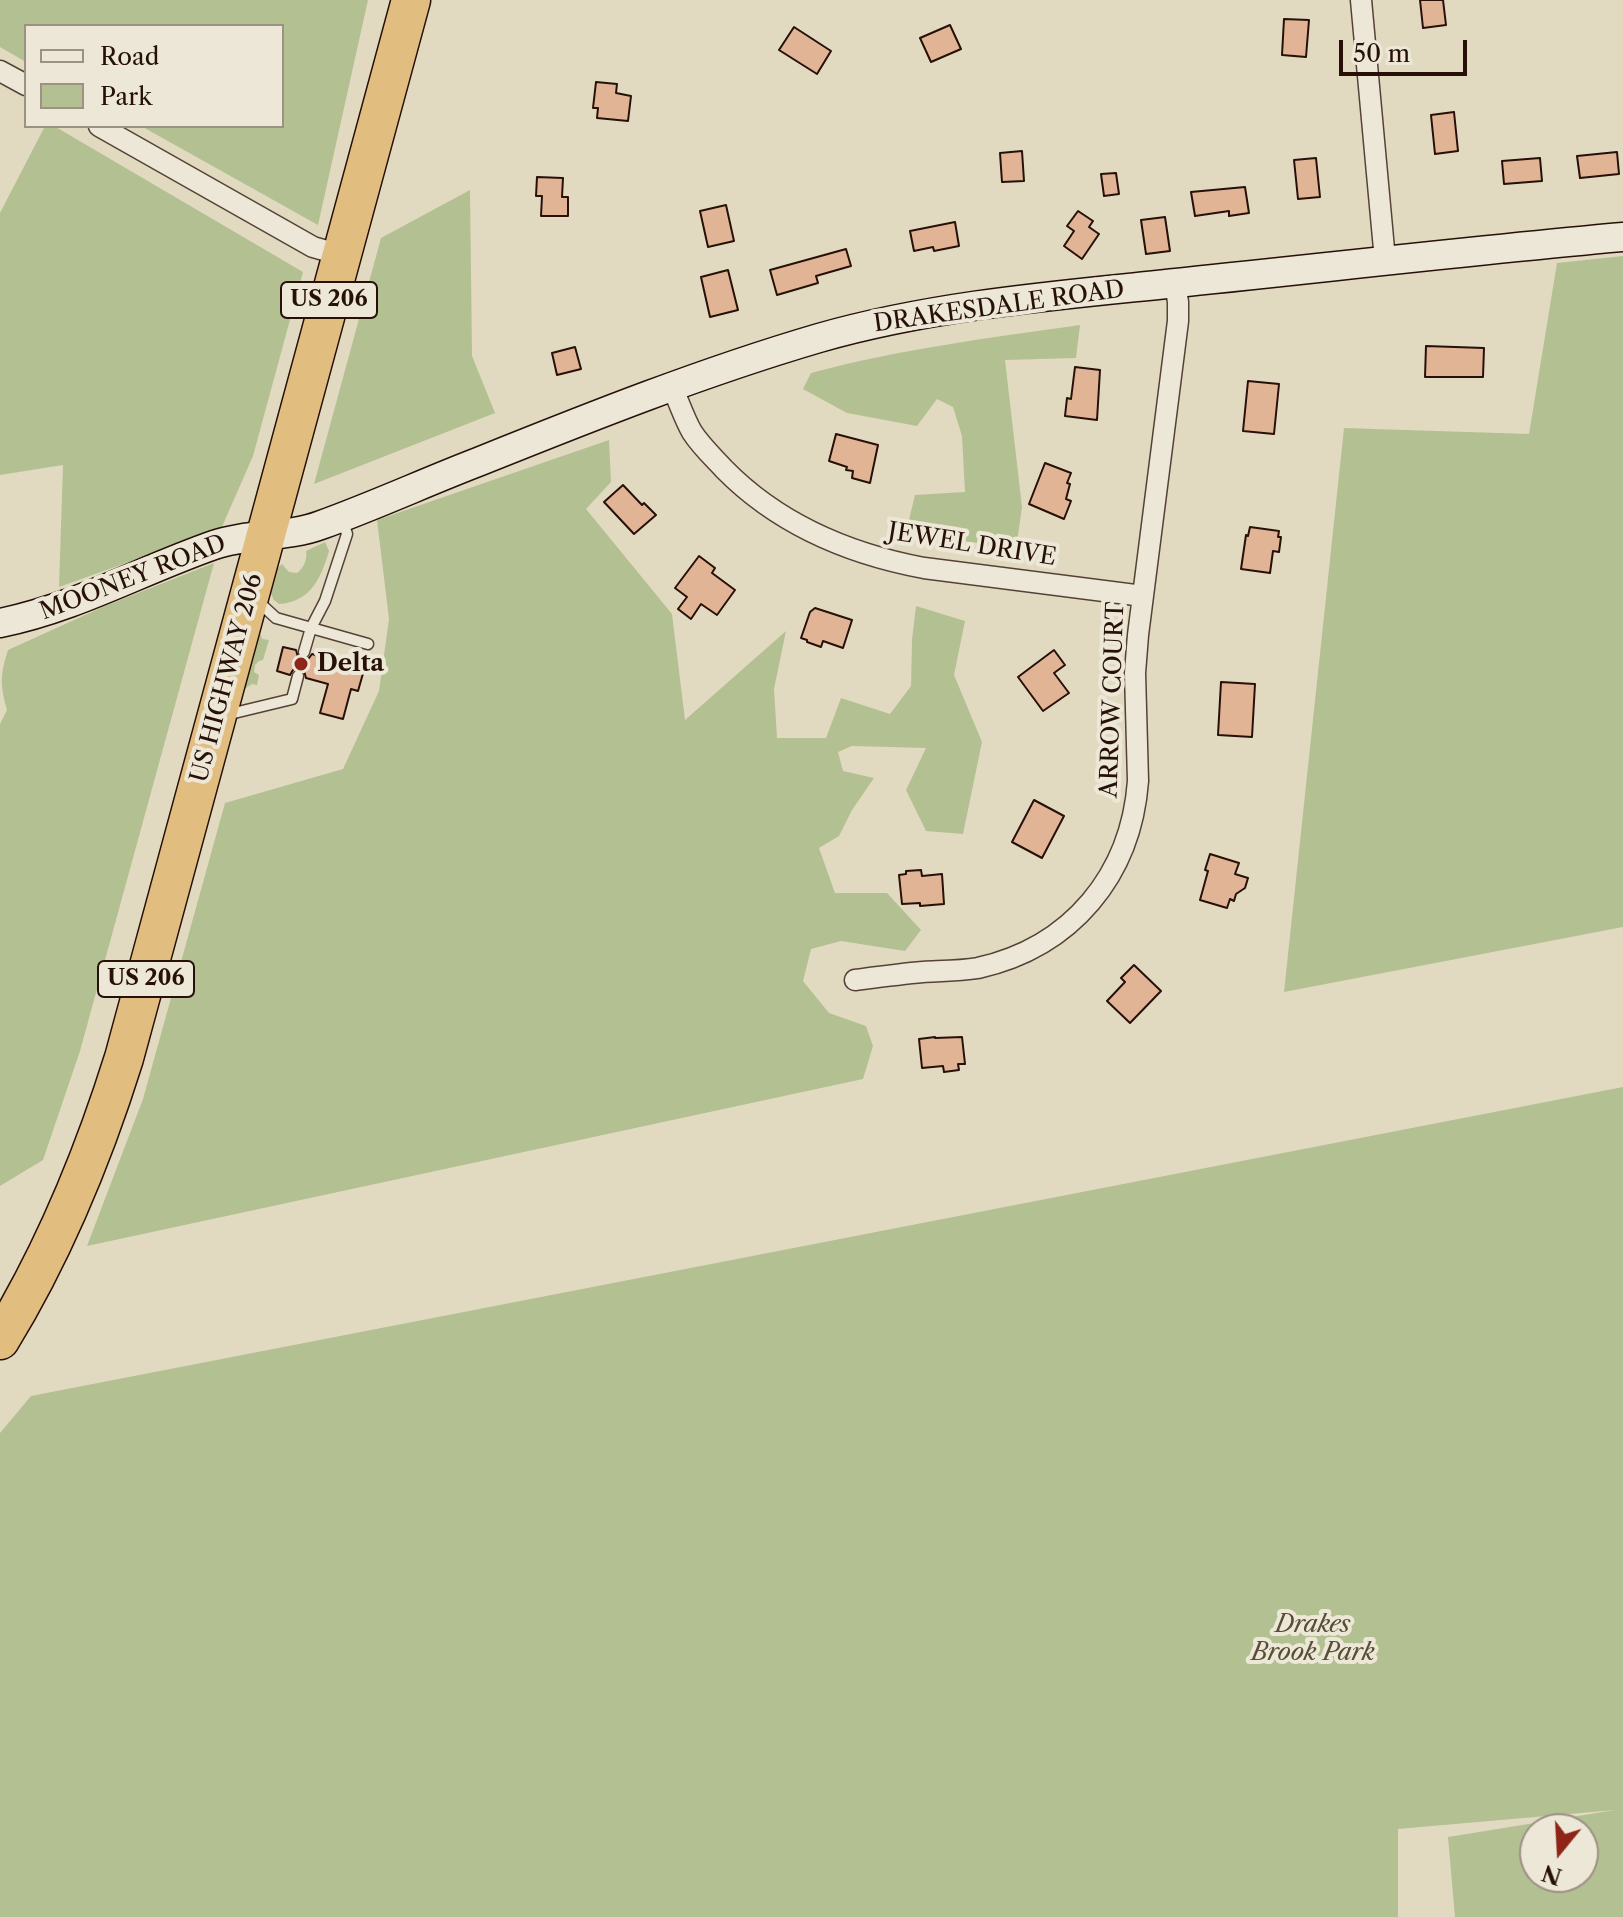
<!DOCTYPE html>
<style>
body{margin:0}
#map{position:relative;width:1623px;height:1917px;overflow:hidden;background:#e2dac0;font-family:"Libre Caslon Text",serif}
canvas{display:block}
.legend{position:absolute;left:24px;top:24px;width:260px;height:104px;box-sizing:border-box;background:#ece7d6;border:2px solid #9d9184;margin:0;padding:10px 14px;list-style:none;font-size:24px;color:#261008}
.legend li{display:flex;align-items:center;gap:16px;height:40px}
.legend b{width:40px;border:2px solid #9d9184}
.north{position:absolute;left:1519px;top:1813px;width:80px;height:80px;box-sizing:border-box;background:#ece7d6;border:2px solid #9d9184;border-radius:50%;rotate:198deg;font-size:22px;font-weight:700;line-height:32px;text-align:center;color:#261008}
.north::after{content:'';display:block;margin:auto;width:28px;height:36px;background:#8f2418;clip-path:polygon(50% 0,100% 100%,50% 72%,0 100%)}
.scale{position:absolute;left:1339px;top:40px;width:128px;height:36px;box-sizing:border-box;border:4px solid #261008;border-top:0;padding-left:10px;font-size:24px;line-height:28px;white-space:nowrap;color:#261008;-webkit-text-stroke:6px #ece7d6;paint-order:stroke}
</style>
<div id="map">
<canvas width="1623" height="1917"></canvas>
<ul class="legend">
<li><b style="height:10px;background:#ece7d6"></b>Road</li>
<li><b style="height:22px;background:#b3c092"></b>Park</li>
</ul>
<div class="north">N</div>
<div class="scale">50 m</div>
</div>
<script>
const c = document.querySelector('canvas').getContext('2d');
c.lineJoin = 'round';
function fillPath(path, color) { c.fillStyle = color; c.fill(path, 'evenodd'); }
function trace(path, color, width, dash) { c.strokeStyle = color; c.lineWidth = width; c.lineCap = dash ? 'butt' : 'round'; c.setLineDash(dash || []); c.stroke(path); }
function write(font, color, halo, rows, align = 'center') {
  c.font = font + ' "Libre Caslon Text",serif'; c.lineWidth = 8; c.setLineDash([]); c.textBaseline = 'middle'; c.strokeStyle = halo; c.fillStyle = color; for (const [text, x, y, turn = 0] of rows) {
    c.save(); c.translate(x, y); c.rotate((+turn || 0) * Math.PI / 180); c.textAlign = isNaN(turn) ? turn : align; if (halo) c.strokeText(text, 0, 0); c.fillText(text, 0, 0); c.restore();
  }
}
fillPath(new Path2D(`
 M0,0h368l-50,225 -177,-99h141v-100h-256v36l-26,-15z
 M45,126h9l249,146 -50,184 -32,73 -162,58 4,-122 -63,10v-262z
 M470,190l2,166 23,57 -181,71 67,-246z
 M1623,256v671l-339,65 60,-564 185,6 28,-171z
 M1080,325l-4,33 -71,2 17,147 -6,42 -110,-17 9,-37 50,-3 -3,-56 -9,-29 -16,-8 -20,27 -70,-13 -44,-24 8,-16c89,-24 178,-35 269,-48z
 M609,440l2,42 -25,27 86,105 13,106 101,-89 -12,58 3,49h49l15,-40 49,16 21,-28 1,-46 4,-34 49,15 -11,54 28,67 -19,92 -37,-3 -20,-41 20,-42 -74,-2 -14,6 5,19 31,7 -22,32 -13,26 -20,12 16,45h52l34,37 -16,21 -64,-10 -30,8 -8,32 26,32 37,13 7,20 -10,33 -776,167 56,-147 82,-296 118,-34 36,-78 10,-72 -12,-99z
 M325,542l4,9c-8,28 -19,51 -50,53l-5,-4 -5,-10 6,-19 7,-7 7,8 8,1c6,-4 11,-14 9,-22z
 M214,563l-134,488 -37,109 -43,26v-462l7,-14c-7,-25 -7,-35 1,-60l97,-44z
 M259,630l3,9 7,1 -6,20 -4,1 -4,4 -1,7 5,3 -2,10 -5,-1 -9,6z
 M1623,1087v830h-168l-7,-80 167,-27 -217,19v88h-1398v-484l31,-37zM1583,1829v48h-48v-48z`), '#b3c092');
const building = new Path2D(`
 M1420,0h23l3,25 -23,3z
 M1284,19l25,1 -3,37 -24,-2z
 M950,25l11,24 -30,13 -11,-24z
 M794,27l37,24 -14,23 -38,-24z
 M596,82l21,2 -1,9 15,3 -3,25 -31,-3 1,-10h-5z
 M1454,112l4,39 -23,3 -4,-39z
 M1022,151l2,30 -22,1 -2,-29z
 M1617,152l2,22 -39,4 -3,-22z
 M1316,158l4,39 -22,2 -4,-39z
 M1540,158l2,23 -38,3 -2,-23z
 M1116,173l3,21 -15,2 -3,-22z
 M537,177l26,1 -1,19h6v19h-27l1,-20h-6z
 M1245,187l4,26 -20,3v-5l-34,5 -4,-24z
 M726,205l8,36 -26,6 -8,-36z
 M1078,211l15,10 -4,6 10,7 -17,25 -18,-13 10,-15 -7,-5z
 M1165,217l5,34 -24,3 -5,-34z
 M955,222l4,24 -25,5 -1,-4 -19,4 -4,-20z
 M846,249l5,17 -35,10 2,7 -41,12 -7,-25z
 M728,270l10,40 -28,7 -9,-40z
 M1426,346l58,2 -1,29h-58z
 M575,347l6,22 -24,6 -5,-22z
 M1075,367l25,3 -3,50 -32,-4 2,-18 4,1z
 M1248,381l31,3 -5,50 -31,-3z
 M836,434l42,11 -8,38 -18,-5 1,-7 -7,-1 1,-3 -18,-6z
 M1045,463l26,10 -4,10 3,1 -4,15 5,2 -7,18 -35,-15z
 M623,485l19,20 2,-2 12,12 -22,19 -30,-32z
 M1250,527l29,4 -1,6h3l-2,15 -6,-1 -3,22 -29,-4 5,-34 2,1z
 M699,556l16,12 -3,5 23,17 -18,25 -16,-11 -10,15 -13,-10 9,-12 -12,-9z
 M815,608l37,12 -9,28 -20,-7 -2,6 -14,-5v-2l-6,-2 9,-26z
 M283,647l13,3 2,7 5,3 6,-2 3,-4 52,16 -6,21 -7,-2 -8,30 -23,-6 8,-29 -22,-6 -2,-7 -5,-3 -6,2 -3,5 -13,-4z
 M1054,650l11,15 -11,8 15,20 -26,18 -25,-34z
 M1221,682l34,2 -3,53 -34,-2z
 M1034,800l30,16 -22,42 -30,-16z
 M1210,854l29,9 -4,11 13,4 -3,10 -9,6 -2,7 -4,-2 -3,9 -27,-8 8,-29 -3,-1z
 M921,870l1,6 20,-2 2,30 -24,2v-3l-18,1 -3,-29 7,-1v-3z
 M1134,965l27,26 -31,32 -23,-22 18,-19 -4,-4z
 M935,1037v1l27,-1 3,27h-7l1,6 -15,2 -1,-6 -21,2 -3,-29z`);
fillPath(building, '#e2b496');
trace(building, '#261008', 2);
const lane = new Path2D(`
 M255,603l8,3 13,12 92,26
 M304,652l7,-24 14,-27 22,-67 -5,-15
 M225,711l9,2 58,-14 6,-23`);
const street = new Path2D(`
 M1361,0l24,260
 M0,71l26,14
 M99,126l214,121 28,8
 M672,387c7,15 12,31 20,45 9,14 21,25 32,37 54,55 125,85 200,99l219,28
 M855,980c23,-3 45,-6 68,-8 18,-1 37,-1 55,-4 94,-21 153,-93 160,-187l-3,-108 3,-38 40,-314v-19l-3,-19`);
const secondary = new Path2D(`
 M0,623c75,-15 142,-53 214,-78 34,-12 73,-7 107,-20 53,-19 105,-43 157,-63 112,-45 225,-90 341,-124 119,-34 244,-43 367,-56 146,-15 291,-32 437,-45`);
const highway = new Path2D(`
 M0,1340c54,-88 93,-183 124,-282l287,-1058`);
trace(lane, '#554236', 13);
trace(street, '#554236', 23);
trace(secondary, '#261008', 31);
trace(highway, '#261008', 41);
trace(lane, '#ece7d6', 10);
trace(street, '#ece7d6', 20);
trace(secondary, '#ece7d6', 28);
trace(highway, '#e1bd80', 38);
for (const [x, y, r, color] of [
 [301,664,8,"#8f2418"]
]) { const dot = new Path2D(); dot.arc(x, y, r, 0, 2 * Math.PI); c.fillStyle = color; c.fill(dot); trace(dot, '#ece7d6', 3); }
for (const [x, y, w] of [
 [329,300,96],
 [146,979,96]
]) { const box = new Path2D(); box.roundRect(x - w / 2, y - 18, w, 36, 6); c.fillStyle = '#ece7d6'; c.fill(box); trace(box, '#261008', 2); }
write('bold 22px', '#261008', null, [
 ["US 206",329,300],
 ["US 206",146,979]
]);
write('24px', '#261008', '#ece7d6', [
 ["DRAKESDALE ROAD",999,307,-8],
 ["JEWEL DRIVE",972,545,9],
 ["MOONEY ROAD",133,578,-21],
 ["US HIGHWAY 206",227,678,-75],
 ["ARROW COURT",1113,700,-88]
]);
write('bold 24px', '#261008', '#ece7d6', [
 ["Delta",317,664]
], 'left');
write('italic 24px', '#574e38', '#ece7d6', [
 ["Drakes",1313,1625],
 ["Brook Park",1313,1653]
]);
</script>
